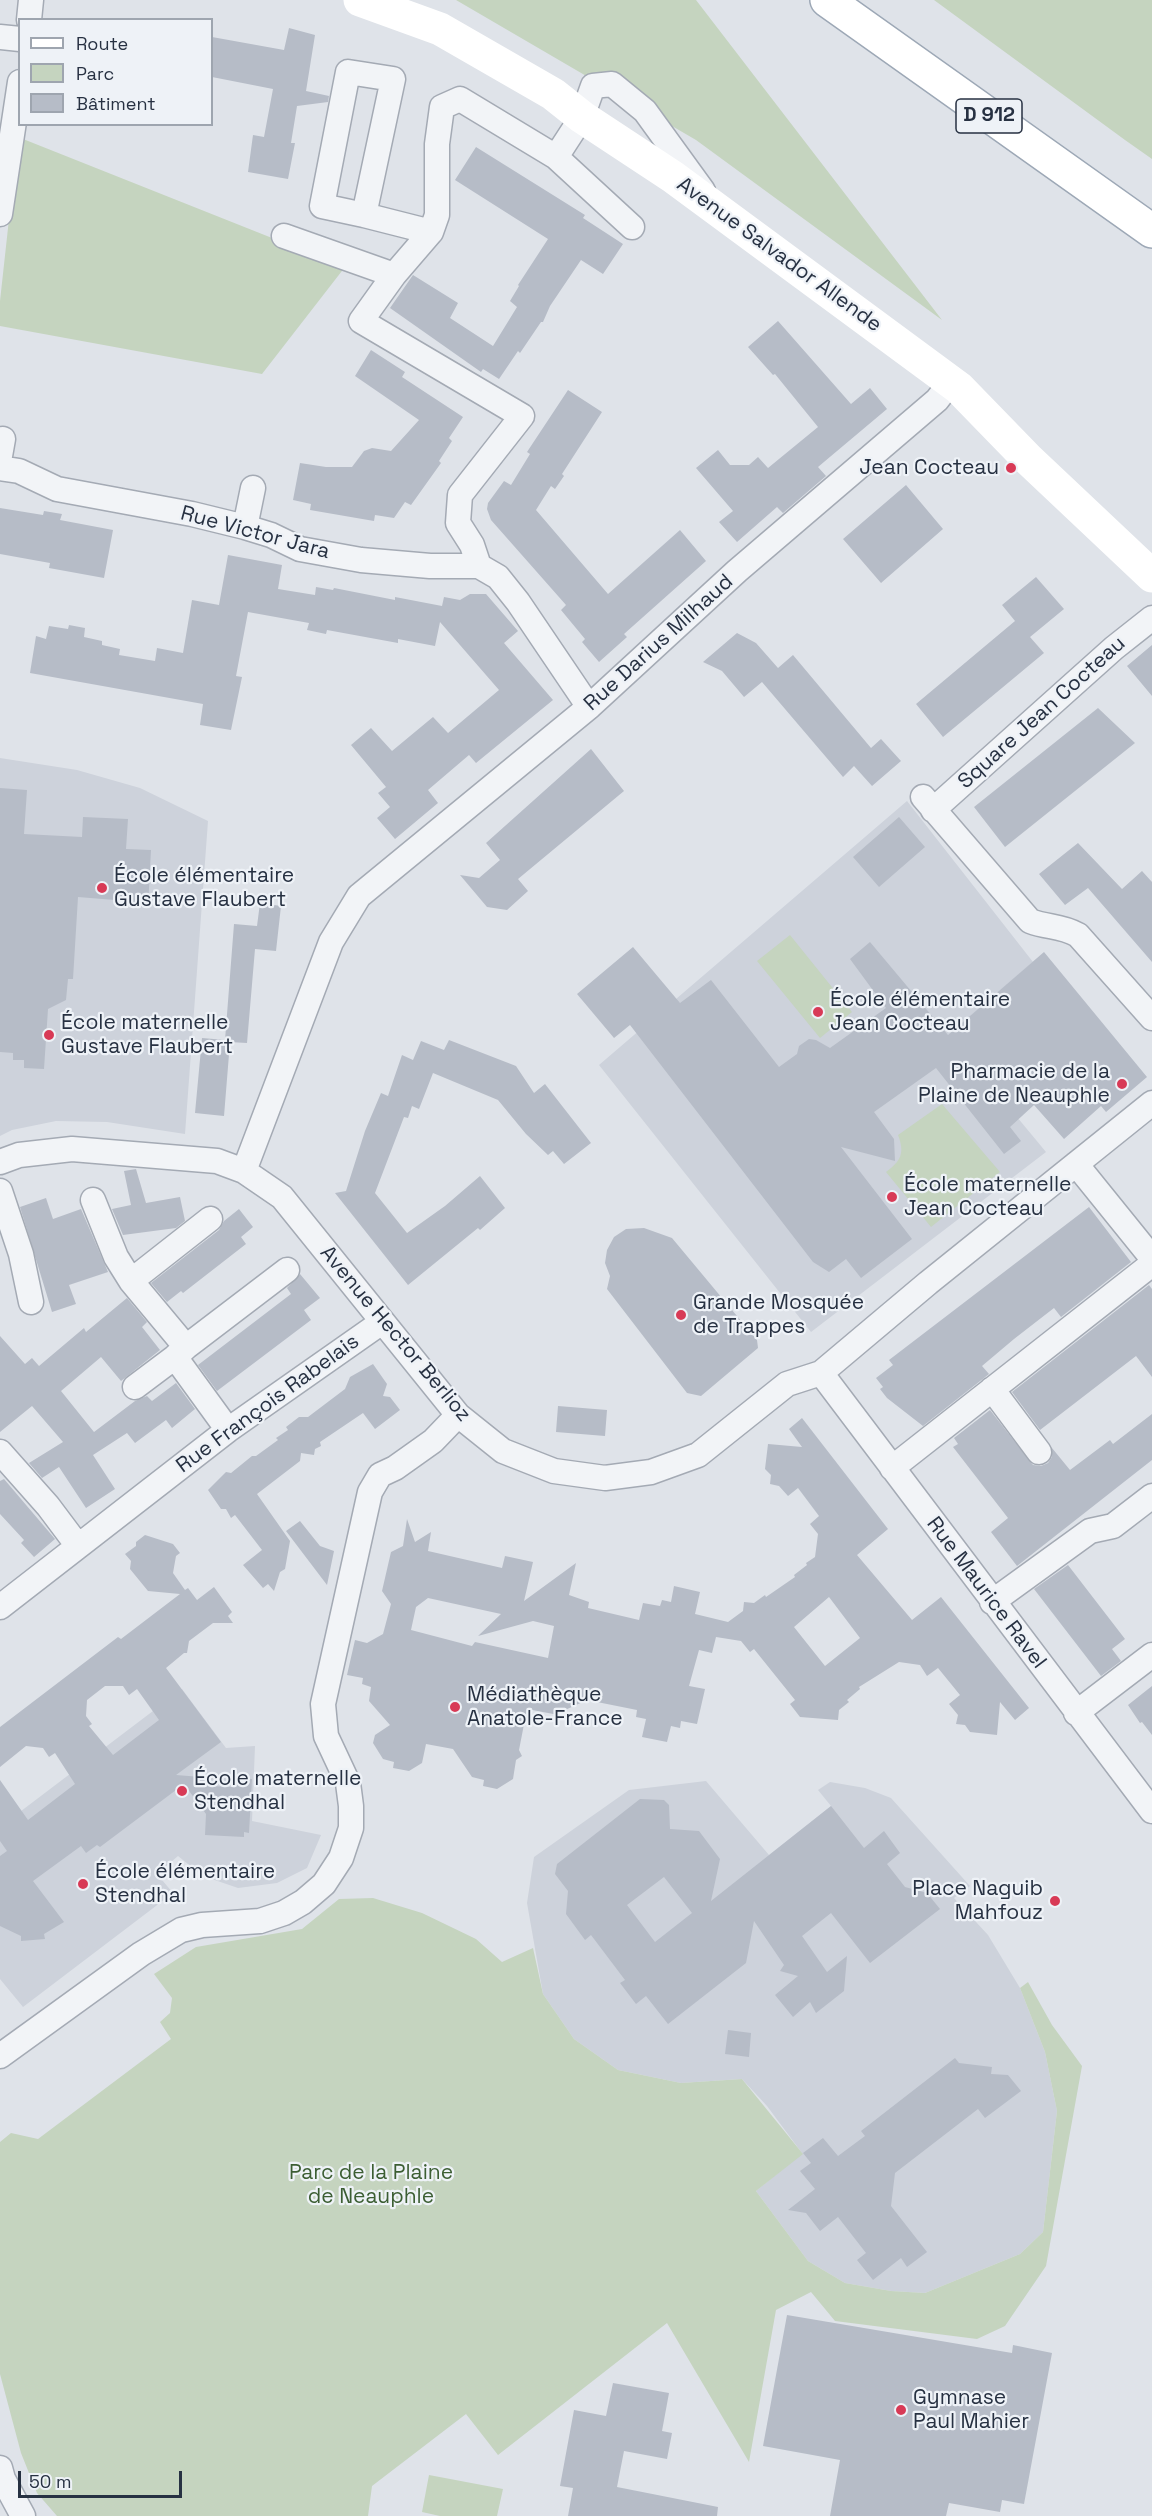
<!DOCTYPE html>
<meta charset="utf-8">
<style>
body{margin:0}
#map{position:relative;width:1152px;height:2516px;overflow:hidden;background:#dfe3e9;font-family:"Space Grotesk",sans-serif}
canvas{display:block}
.legend{position:absolute;left:18px;top:18px;width:195px;height:108px;box-sizing:border-box;background:#eef2f7;border:2px solid #9ea5af;margin:0;padding:8px 10px;list-style:none;font-size:18px;color:#273142}
.legend li{display:flex;align-items:center;gap:12px;height:30px}
.legend b{width:30px;border:2px solid #9ea5af}
.scale{position:absolute;left:18px;top:2471px;width:164px;height:27px;box-sizing:border-box;border:3px solid #273142;border-top:0;padding-left:8px;font-size:18px;line-height:21px;white-space:nowrap;color:#273142;-webkit-text-stroke:4px #eef2f7;paint-order:stroke}
</style>
<div id="map">
<canvas width="1152" height="2516"></canvas>
<ul class="legend">
<li><b style="height:8px;background:#fff"></b>Route</li>
<li><b style="height:16px;background:#c5d4bf"></b>Parc</li>
<li><b style="height:16px;background:#b6bcc7"></b>Bâtiment</li>
</ul>
<div class="scale">50 m</div>
</div>
<script>
const c = document.querySelector('canvas').getContext('2d');
c.lineJoin = 'round';
function fillPath(path, color) { c.fillStyle = color; c.fill(path, 'evenodd'); }
function trace(path, color, width, dash) { c.strokeStyle = color; c.lineWidth = width; c.lineCap = dash ? 'butt' : 'round'; c.setLineDash(dash || []); c.stroke(path); }
function write(font, color, halo, rows, align = 'center') {
  c.font = font + ' "Space Grotesk",sans-serif'; c.lineWidth = 4.5; c.setLineDash([]); c.textBaseline = 'middle'; c.strokeStyle = halo; c.fillStyle = color; for (const [text, x, y, turn = 0] of rows) {
    c.save(); c.translate(x, y); c.rotate((+turn || 0) * Math.PI / 180); c.textAlign = isNaN(turn) ? turn : align; if (halo) c.strokeText(text, 0, 0); c.fillText(text, 0, 0); c.restore();
  }
}
fillPath(new Path2D(`
 M0,758l77,12 63,18 68,33 -23,313 -78,-12 -51,-1 -44,9 -12,6z
 M907,801l126,161 -84,73 97,117 -235,180 -212,-267z
 M182,1689l44,59 29,-2 -3,75 69,14 -14,33 -30,15 -39,5 -35,-12 -25,-20 -21,18 16,19 -150,114 -23,-28v-152z
 M706,1781l63,74 62,-49 -13,-16 12,-8 35,6 26,10 79,88 -16,12 34,37 32,53 25,64 12,59 -14,121 -23,22 -95,39 -34,-2 -46,-8 -37,-22 -52,-70 46,-38 -35,-47 -25,-27 -61,4 -63,-13 -44,-31 -31,-45 -16,-91 7,-46 95,-67z`), '#cdd2db');
fillPath(new Path2D(`
 M456,0h240l246,320 -246,-180z
 M934,0h218v159l-27,-19z
 M18,137l327,130 -83,107 -262,-48v-25z
 M790,935l62,77 -32,26 -63,-77z
 M942,1104l58,68 -69,55 -45,-55c15,-11 19,-19 12,-37z
 M373,1898l49,15 54,26 26,23 31,-14 10,46 31,45 44,31 63,13 61,-4 61,75 -47,37 52,70 37,22 46,8 34,2 95,-39 23,-22 14,-121 -12,-59 -25,-64 8,-6 24,43 30,41 -36,200 -41,60 -28,13 -142,-18 -24,-29 -35,18 -27,152 -82,-139 -169,132 -32,-41 -94,72 -4,30h-311l-20,-23 -16,-40 -21,-79v-232l11,-9 27,6 133,-100 -11,-17 10,-9 2,-15 -18,-24 42,-27 106,-18 37,-30z
 M429,2475l74,14 -6,27h-57l-18,-4z`), '#c5d4bf');
fillPath(new Path2D(`
 M289,28l26,7 -9,56 23,5 -1,6 -31,4 -6,37h4l-7,36 -40,-7 5,-37 11,2 9,-48 -61,-12v-40l72,13z
 M476,147l109,68 -2,3 40,26 -20,30 -22,-14 -31,46 -7,16h-2l-21,31 -2,-2 -19,28 -16,-10 -2,3 -91,-64 23,-33 45,28 -8,15 43,28 24,-39 -7,-6 9,-15 -1,-1 30,-46 -93,-59z
 M778,321l73,83 19,-16 17,21 -69,58 8,9 -43,37 -6,-6 -40,35 -18,-20 14,-11 -37,-43 22,-18 12,15h19l9,-8 10,11 50,-41 -43,-53 -2,1 -25,-28z
 M371,350l34,22 -3,5 61,40 -14,21 3,3 -13,20 2,2 -30,42 -6,-3 -11,16 -19,-3 -1,6 -64,-11 1,-6 -18,-4 7,-37 26,4h26l12,-16 8,-3 19,3 28,-31 -64,-44z
 M568,390l34,22 -40,62 2,2 -9,13 -4,-3 -15,24 72,84 72,-64 26,31 -82,73 3,3 -28,25 -17,-20 3,-3 -24,-29 5,-5 -75,-85 -4,-11 1,-6 16,-22 7,4 19,-31 -3,-2z
 M906,485l37,44 -62,54 -38,-44z
 M0,508l43,7 1,-4 18,3 -2,6 53,10 -9,48 -55,-10 1,-5 -50,-9z
 M228,555l54,10 -4,24 37,6 1,-8 17,3 1,-2 61,12v-3l47,9 2,-9 16,3 10,-6h16l32,37 -14,12 49,57 -77,63 -7,-8 -41,35 10,13 -43,36 -18,-21 13,-11 -12,-14 8,-6 -35,-42 20,-17 21,23 41,-34 15,16 51,-43 -59,-68 -5,24 -37,-7v4l-71,-13 -1,4 -19,-4 2,-7 -61,-11 -12,64 6,1 -11,53 -31,-5 3,-21 -173,-31 6,-37 10,3 3,-13 19,3 1,-4 16,3 -1,9 18,4v4l18,4 -1,6 36,6 2,-13 26,5 9,-53 27,5z
 M1036,577l28,32 -34,28 14,16 -101,84 -27,-33 99,-83 -13,-16z
 M737,633l19,10 22,25 15,-13 78,93 10,-9 20,22 -29,25 -18,-20 -11,11 -81,-95 -18,15 -22,-26 -19,-9z
 M1152,645v51l-25,-30z
 M1098,708l37,35 -130,104 -31,-40z
 M591,749l33,42 -106,88 10,12 -21,19 -20,-3 -27,-32 19,3 21,-18 -14,-17z
 M0,788l27,2 -3,44 58,3 1,-20 45,2 -2,30 25,1 -3,57 -33,-2v-5l-37,-3 -5,82h-5l-2,21 -18,9 -4,60 -20,-1v-8h-11v-7l-13,-1z
 M899,817l26,30 -46,40 -26,-30z
 M1078,843l44,46 20,-18 10,11v80l-64,-74 -23,17 -26,-31z
 M260,903l21,3 -5,45 -21,-2 -8,94 -17,-1 -6,74 -29,-3 7,-75 23,2 9,-116 23,2z
 M870,942l78,93 96,-83 103,125 -41,35 -5,-6 -37,33 -30,-34 -24,22 11,14 -17,13 -68,-86 -62,44 20,27 1,22 -54,-14 71,92 -51,39 -15,-19 -17,13 -16,-10 -183,-237 -16,13 -37,-44 56,-47 47,56 31,-23 68,87 18,-13 2,-8 10,-7 7,1 14,8 56,-40 -36,-49z
 M449,1040l67,26 18,27 11,-9 46,59 -27,21 -11,-13 -5,4 -22,-21 -28,-34 -65,-27 -14,36 -7,-3 -4,12 -4,-1 -29,76 32,40 38,-27 35,-30 25,32 -25,22 -2,-2 -70,57 -73,-92 11,-2 19,-60 16,-38 7,3 14,-41 11,5 8,-19 23,9z
 M136,1169l10,34 34,-6 5,24 -9,7 -53,7 -11,-26 19,-4 -7,-34z
 M46,1198l7,21 28,-10 27,63 -39,13 7,19 -24,8 -32,-105z
 M1089,1207l42,55 -70,55 -7,-9 -40,31 -32,27 7,8 -66,52 -36,-28 -7,-9 3,-2 -7,-9 17,-13 -4,-5z
 M239,1209l14,18 -12,10 5,7 -63,49 -2,-2 -14,11 -16,-19 68,-53 5,-9z
 M644,1228l28,10 85,102 1,8 -57,48 -14,-3 -80,-104 3,-13 -5,-13 2,-13 7,-13 12,-8z
 M300,1274l20,24 -16,12 7,10 -94,71 -19,-26 93,-71 -4,-6z
 M1149,1285l3,4v88l-16,-21 -96,74 -28,-38z
 M127,1298l20,24 -5,5 18,23 -39,31 -20,-24 -40,34 33,41 41,-31 12,-5 5,5 24,-18 19,26 -23,19 -6,-8 -31,23 -8,-10 -34,22 22,34 -29,19 -27,-41 -17,11 -13,-15 34,-21 -31,-36 -32,26v-96l25,28 7,-6 7,8 45,-38 2,4z
 M373,1364l14,20 -4,12 7,1 10,13 -25,19 -12,-16 -43,29 1,4 -6,3 -1,6 -13,-2 -1,8 -43,33 33,47 -5,28 -5,3 -6,19 -6,-7 -5,4 -20,-23 19,-15 -27,-35 -4,3 -5,-9h-5l-13,-19 18,-18 5,1 21,-17h4l22,-16 -2,-2 12,-8 -2,-3 13,-10h9l37,-28 5,-12z
 M558,1406l49,4 -2,26 -49,-4z
 M990,1410l43,55 8,1 7,-3 4,-6v-9l18,22 40,-30 3,4 39,-30v46l-135,106 -26,-34 17,-14 -55,-71 5,-3 -4,-6z
 M802,1418l86,111 -31,26 55,65 29,-23 88,111 -14,12 -15,-18 -3,33 -27,-3 -5,-7 -9,-1 2,-9 -9,-11 11,-9 -22,-27 -11,8 -7,-11 -21,-3 -40,25 1,2 -13,11 2,2 -10,8 -1,10 -38,-3 -10,-13 5,-4 -41,-51 -4,3 -9,-11 -25,-4 -4,16 -13,-3 -10,36 16,3 -8,35 -16,-3 -1,7 -9,-2 -4,16 -25,-5 4,-18 -10,-2 1,-7 -50,-10 -22,10 -1,6 -37,-7 -8,41 3,6 -6,4 -3,19 -16,10 -14,-3 1,-6 -12,-3 -19,-28 -27,-5 -4,19 -13,8 -16,-3 1,-6 -11,-3 -10,-16 2,-8 15,-10 -21,-24 2,-14 -9,-3 1,-6 -16,-3 8,-35 12,3 16,-9 8,-30 -9,-13 9,-39 12,-6 4,-27 8,23 16,-10 -3,19 74,17 3,-12 28,6 -9,39 52,-38 -7,32 20,7 -1,6 51,12 4,-17 17,3 2,-6 9,2 3,-16 26,6 -5,22 33,8 15,-11 1,-9 10,1 11,-8 1,2 29,-20 -1,-2 13,-10 -1,-2 9,-6 3,-23 -8,-10 9,-8 -21,-28 -10,8 -9,-10 -9,-2 1,-9 -6,-6 3,-25 34,3 -13,-18zM829,1597l31,41 -35,28 -31,-39zM428,1598l73,16 -23,22 55,-15 21,5 -6,32 -73,-16 -3,4 -61,-16 5,-23z
 M4,1479l51,60 -21,18 -13,-14 3,-3 -24,-26v-33z
 M300,1521l20,25 14,5 -7,34 -41,-54z
 M145,1535l28,9 7,9 -4,3 -3,17 12,17 3,-2 9,12 17,-13 18,25 -4,4 5,7h-20l-24,18 -2,12h-3l-18,15 55,74 -45,33 25,2 8,9 24,1 1,-9 18,1 -3,54 -5,-1v5l-39,-2 1,-21 -22,-30 -84,63 -3,-2 -11,8 -5,-7 -48,35 31,41 -20,12 1,5 -24,2v-5l-21,-10v-70l7,-5 -7,-10v-61l28,40 47,-36 -20,-31 -6,4 -6,-9 -17,-2 -26,21v-40l118,-90 3,2 59,-45 -32,-3 -18,-22 1,-8 -6,-7 11,-8v-4zM105,1686h18l6,9 8,-6 22,31 -46,35 -24,-29 3,-2 -6,-8 1,-16z
 M1068,1565l57,74 -13,10 9,12 -20,15 -67,-87z
 M1152,1686v49l-10,-13 -2,1 -12,-18z
 M640,1799l24,1 5,5 1,24 29,2 21,28 -9,42 120,-95 33,42 20,-17 16,22 -13,11 18,23 22,6 13,16 -70,54 -39,-50 -29,23 25,36 20,-16 -3,35 -28,22 -6,-11 -17,15 -18,-22 23,-19 -18,-5 4,-6 -30,-44 -8,42 -78,61 -22,-28 -10,8 -16,-21 5,-3 -34,-45 -6,5 -19,-26 2,-23 -13,-17 2,-10zM664,1877l28,36 -37,29 -28,-37z
 M728,2030l23,3 -2,24 -24,-3z
 M955,2058l4,5 33,4 -1,7 17,1 13,16 -36,27 -7,-9 -83,64 -4,33 36,46 -20,15 -6,-9 -28,22 -16,-20 9,-7 -28,-36 -18,14 -14,-18 -18,-3 27,-21 -15,-18 11,-8 -8,-10 20,-15 15,18 27,-20 -4,-5z
 M787,2315l225,38 1,-8 39,8 -28,151 -22,-4 -2,12 -51,-9 -3,13h-116l10,-56 -77,-14z
 M613,2383l56,10 -7,38 10,2 -5,26 -43,-8 -7,36 101,20 -1,9h-149l5,-28 -13,-2 14,-76 32,6z`), '#b6bcc7');
const street = new Path2D(`
 M29,20l2,-20
 M0,37l20,2
 M556,157l26,-40 11,-31 19,-2 33,27 58,80
 M0,214l20,-132
 M364,215l-42,-9 26,-134 45,7 -29,136 67,17
 M284,236l110,39
 M0,456l3,-17
 M0,468l19,3 38,18 135,25 53,13 26,8 29,14 61,11 69,6h49l19,11 20,25 71,105
 M245,527l8,-39
 M479,566l-7,-21 -14,-22 2,-28 62,-79 -161,-95 33,-46 37,-43 6,-17v-71l5,-37 18,-8 96,58 76,70
 M923,797l107,124c18,7 30,4 48,14l74,83
 M933,810l181,-162 38,-30
 M0,1162l19,-7 53,-6 145,12 27,10 38,26 176,218 45,36 51,20 51,7 46,-6 47,-17 89,-71 34,-11 107,-90 224,-180
 M1076,1164l76,94
 M244,1171l87,-229 28,-46 230,-189 148,-136 200,-171 14,-18
 M0,1191l21,63 10,48
 M93,1200l23,57 15,24 55,66 -11,10 53,73
 M131,1281l79,-62
 M186,1347l101,-77
 M821,1373l331,438
 M135,1387l40,-30
 M992,1389l47,63
 M0,1452l48,54 30,40
 M892,1468l260,-204
 M992,1602l98,-71 23,-5 39,-30
 M0,1607l228,-177 154,-108
 M1076,1713l76,-58
 M0,2056l141,-102 40,-24 21,-5 58,-4 24,-8 19,-11 21,-18 17,-26 10,-30v-22l-3,-23 -22,-47 -3,-32 47,-212 10,-17 15,-7 38,-27 25,-26
 M0,2468l3,11 20,37`);
const primary = new Path2D(`
 M827,0l325,231`);
trace(street, '#a4aab4', 27);
trace(primary, '#9da8b6', 36);
trace(street, '#f2f4f7', 24);
trace(new Path2D(`
 M360,0l80,29 113,65 29,23 91,60 286,211 69,71 124,117`), '#fff', 33);
trace(primary, '#fff', 33);
for (const [x, y, r, color] of [
 [1011,468,6,"#d83a56"],
 [102,888,6,"#d83a56"],
 [818,1012,6,"#d83a56"],
 [49,1035,6,"#d83a56"],
 [1122,1084,6,"#d83a56"],
 [892,1197,6,"#d83a56"],
 [681,1315,6,"#d83a56"],
 [455,1707,6,"#d83a56"],
 [182,1791,6,"#d83a56"],
 [83,1884,6,"#d83a56"],
 [1055,1901,6,"#d83a56"],
 [901,2410,6,"#d83a56"]
]) { const dot = new Path2D(); dot.arc(x, y, r, 0, 2 * Math.PI); c.fillStyle = color; c.fill(dot); trace(dot, '#eef2f7', 2); }
for (const [x, y, w] of [
 [989,116,66]
]) { const box = new Path2D(); box.roundRect(x - w / 2, y - 17, w, 34, 4.5); c.fillStyle = '#eef2f7'; c.fill(box); trace(box, '#273142', 1.5); }
write('bold 20px', '#273142', null, [
 ["D 912",989,116]
]);
write('21px', '#273142', '#eef2f7', [
 ["Avenue Salvador Allende",779,255,36],
 ["Rue Victor Jara",255,533,15],
 ["Rue Darius Milhaud",659,643,-42],
 ["Square Jean Cocteau",1042,713,-42],
 ["Avenue Hector Berlioz",395,1334,50],
 ["Rue François Rabelais",268,1404,-36],
 ["Rue Maurice Ravel",986,1593,53]
]);
write('21px', '#273142', '#eef2f7', [
 ["Jean Cocteau",999,468,"right"],
 ["École élémentaire",114,876],
 ["Gustave Flaubert",114,900],
 ["École élémentaire",830,1000],
 ["Jean Cocteau",830,1024],
 ["École maternelle",61,1023],
 ["Gustave Flaubert",61,1047],
 ["Pharmacie de la",1110,1072,"right"],
 ["Plaine de Neauphle",1110,1096,"right"],
 ["École maternelle",904,1185],
 ["Jean Cocteau",904,1209],
 ["Grande Mosquée",693,1303],
 ["de Trappes",693,1327],
 ["Médiathèque",467,1695],
 ["Anatole-France",467,1719],
 ["École maternelle",194,1779],
 ["Stendhal",194,1803],
 ["École élémentaire",95,1872],
 ["Stendhal",95,1896],
 ["Place Naguib",1043,1889,"right"],
 ["Mahfouz",1043,1913,"right"],
 ["Gymnase",913,2398],
 ["Paul Mahier",913,2422]
], 'left');
write('21px', '#3c5e33', '#eef2f7', [
 ["Parc de la Plaine",371,2173],
 ["de Neauphle",371,2197]
]);
</script>
